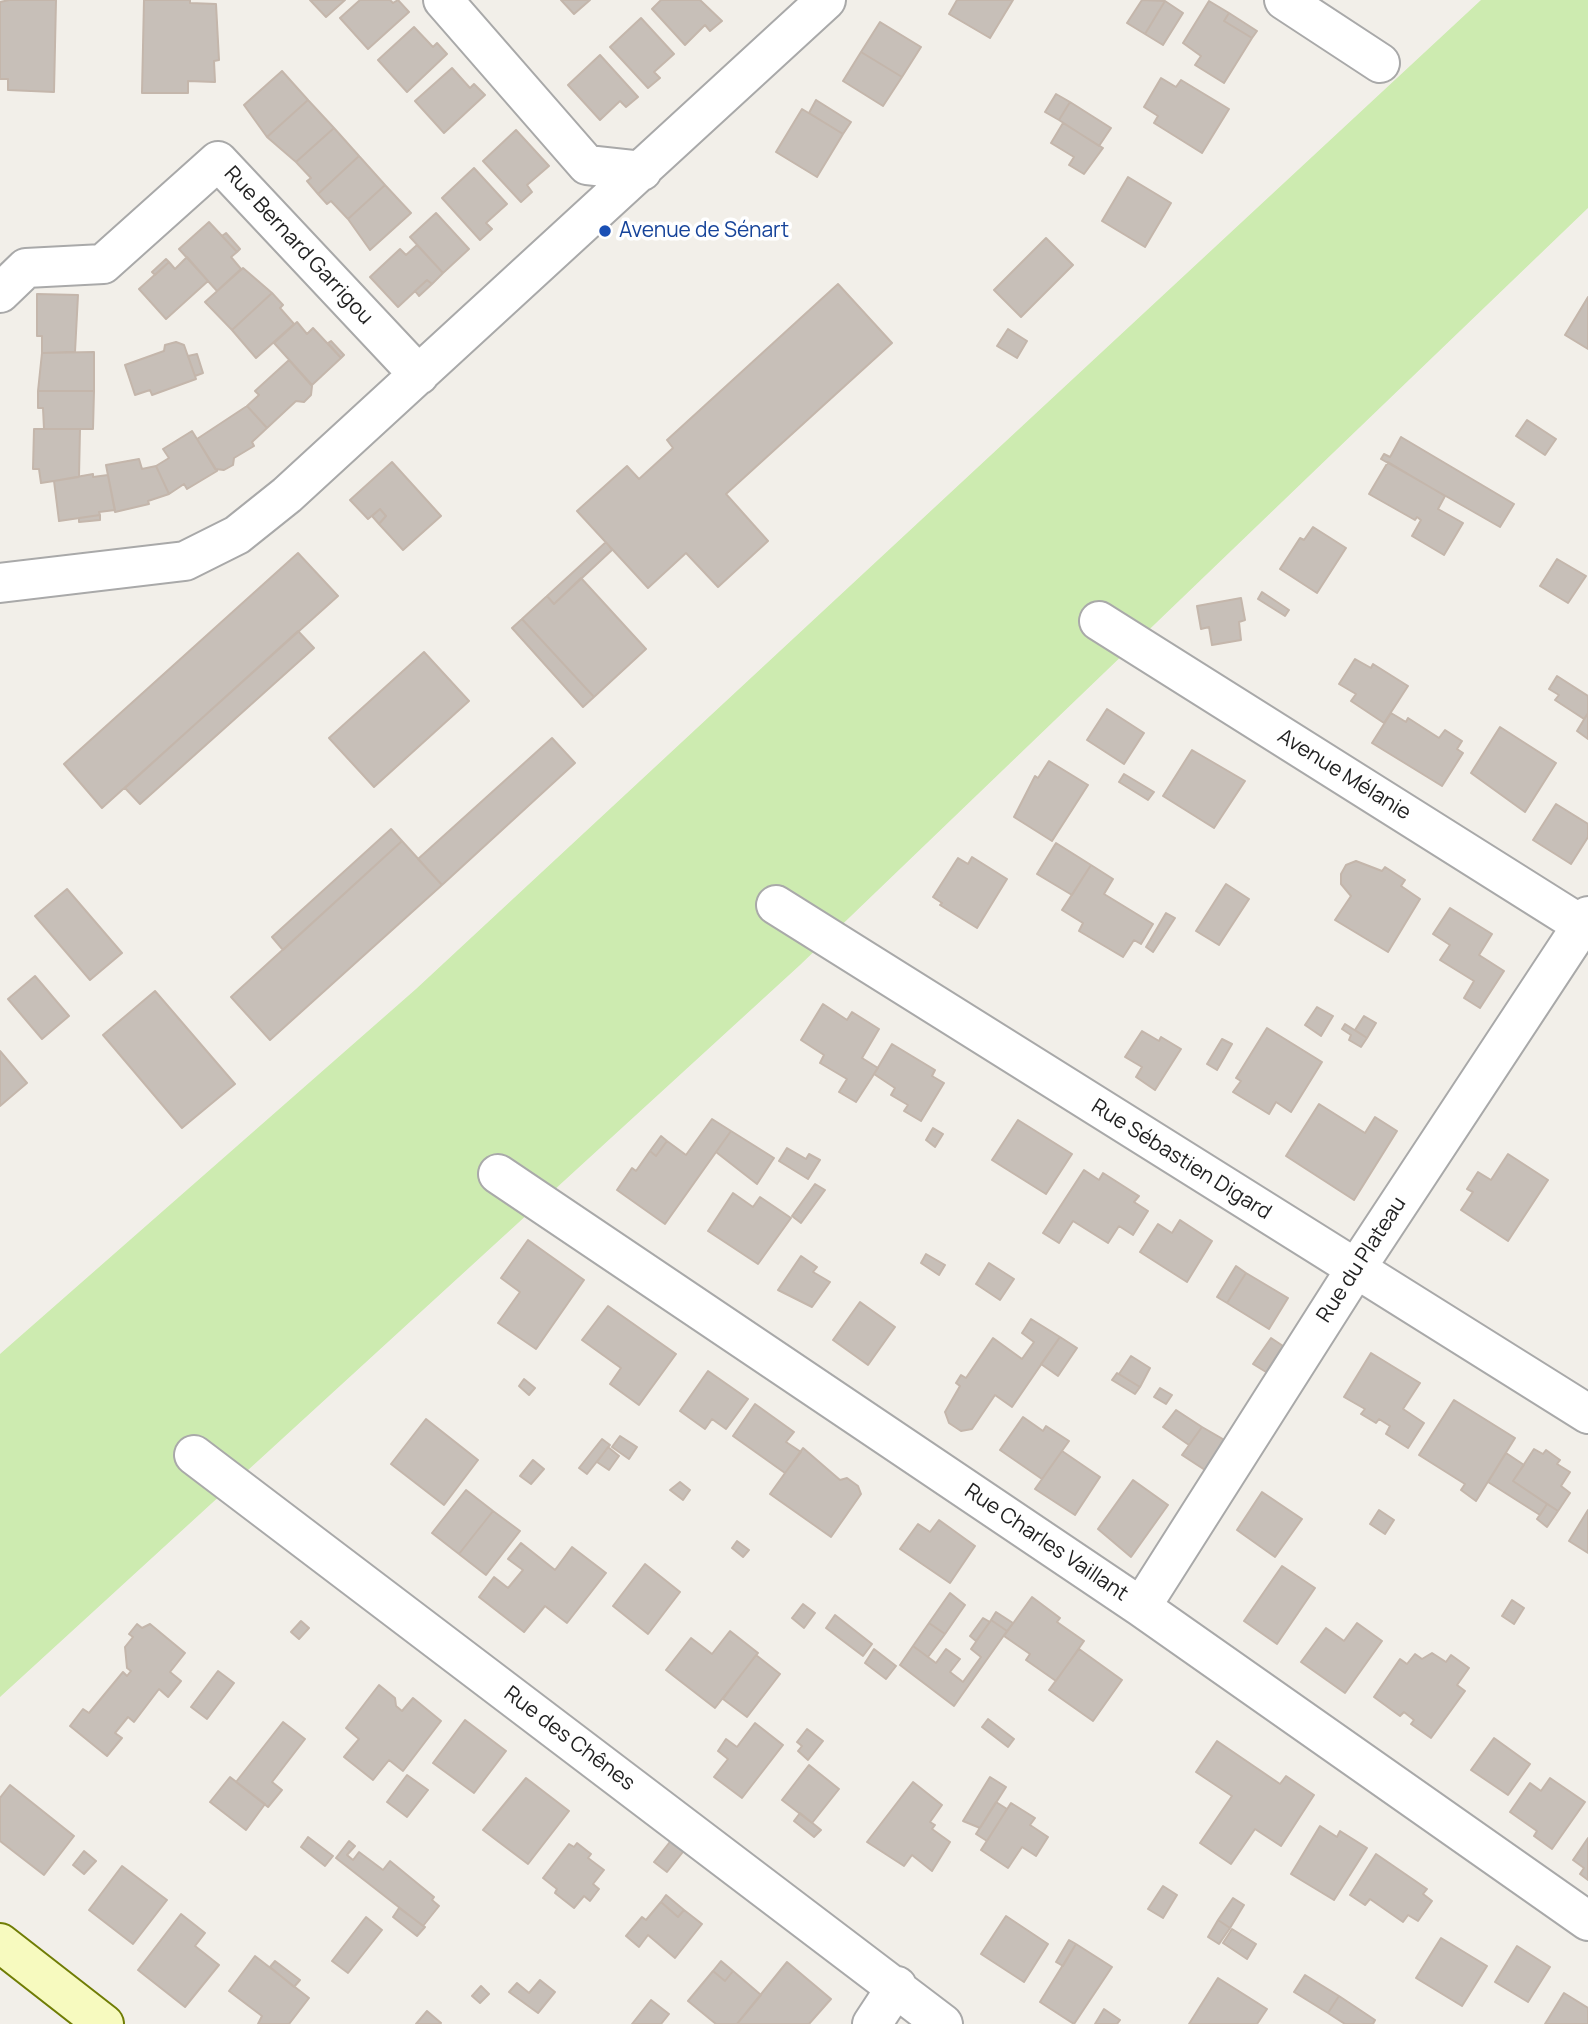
<!DOCTYPE html>
<meta charset="utf-8">
<style>
body{margin:0}
canvas{display:block;background:#f2efe9}
</style>
<canvas width="1588" height="2024"></canvas>
<script>
const c = document.querySelector('canvas').getContext('2d');
c.lineJoin = 'round';
function fillPath(path, color) { c.fillStyle = color; c.fill(path, 'evenodd'); }
function trace(path, color, width, dash) { c.strokeStyle = color; c.lineWidth = width; c.lineCap = dash ? 'butt' : 'round'; c.setLineDash(dash || []); c.stroke(path); }
function write(font, color, halo, rows, align = 'center') {
  c.font = font + ' Manrope,sans-serif'; c.lineWidth = 7; c.setLineDash([]); c.textBaseline = 'middle'; c.strokeStyle = halo; c.fillStyle = color; for (const [text, x, y, turn = 0] of rows) {
    c.save(); c.translate(x, y); c.rotate((+turn || 0) * Math.PI / 180); c.textAlign = isNaN(turn) ? turn : align; if (halo) c.strokeText(text, 0, 0); c.fillText(text, 0, 0); c.restore();
  }
}
fillPath(new Path2D(`
 M1481,0h107v208l-788,757 -800,732v-343l416,-365z`), '#cdebb0');
const building = new Path2D(`
 M9,0h47l-2,92 -46,-2v-11h-8v-77z
 M144,0h46v3l26,1 3,56 -5,1 1,21 -27,-1v12h-46z
 M310,0h35l-19,17z
 M360,0h30l3,3 5,-3 11,12 -41,37 -28,-31z
 M561,0h29l-16,14z
 M661,0h39l22,21 -12,10 -5,-6 -20,20 -33,-36z
 M957,0h56l-23,38 -41,-24z
 M1142,0l23,1 -20,33 -18,-11z
 M1165,1l18,12 -20,32 -18,-11z
 M1209,1l20,12 -5,8 28,17 -28,45 -29,-18 6,-9 -18,-13z
 M1229,13l28,18 -5,7 -28,-17z
 M641,18l33,36 -20,18 6,6 -12,10 -38,-41z
 M880,22l41,25 -19,30 -41,-25z
 M414,27l19,20 4,-4 10,11 -40,38 -29,-32z
 M861,52l41,25 -19,29 -40,-25z
 M600,55l38,42 -12,10 -6,-6 -20,19 -32,-35z
 M452,68l18,20 4,-4 11,11 -41,38 -29,-32z
 M282,71l26,29 -41,37 -23,-32z
 M1161,78l15,9 5,-7 48,29 -27,44 -48,-30 4,-7 -14,-9z
 M1056,94l14,8 -11,18 -14,-8z
 M308,100l26,28 -38,34 -29,-25z
 M816,100l35,22 -8,12 -34,-21z
 M1070,102l41,26 -12,18 -40,-26z
 M802,109l41,25 -26,43 -41,-25z
 M1063,123l40,25 -19,26 -15,-9 5,-8 -23,-14z
 M334,128l25,28 -41,38 -11,-13 4,-3 -15,-16z
 M516,130l33,36 -22,19 5,7 -11,10 -38,-41z
 M359,156l26,29 -37,34 -17,-18 -4,3 -9,-10z
 M474,168l33,36 -21,19 6,6 -12,11 -38,-42z
 M1128,177l43,26 -26,44 -43,-26z
 M385,185l26,28 -41,37 -22,-31z
 M436,213l33,36 -26,24 -33,-36z
 M209,222l28,30 -6,5 10,12 -24,22 -38,-42z
 M226,233l14,16 -3,3 -15,-16z
 M1046,238l27,27 -52,52 -27,-27z
 M417,245l26,28 -11,11 -5,-4 -29,27 -28,-30 30,-28 6,6z
 M187,257l21,24 -42,38 -27,-30 30,-27 6,7z
 M166,259l3,3 -14,13 -3,-3z
 M243,268l29,25 -40,37 -27,-28z
 M427,280l5,4 -13,12 -4,-5z
 M838,284l54,59 -166,151 42,47 -50,46 -32,-34 -38,35 -71,-77 50,-45 12,13 34,-31 -6,-8z
 M272,293l11,12 -3,3 14,16 -38,34 -24,-28z
 M37,294l41,1 -3,57 -33,1v-17h-5z
 M1588,297v52l-23,-14z
 M297,322l10,12 6,-6 28,30 -29,27 -38,-42z
 M1008,329l19,12 -10,17 -20,-12z
 M331,341l13,14 -3,3 -13,-15z
 M176,342l8,3 12,34 -44,16 -2,-5 -15,5 -10,-30 39,-14 1,-6z
 M94,352v39h-56l4,-38z
 M197,354l6,19 -8,3 -7,-20z
 M289,360l23,26 -1,9 -7,7 -8,-1 -29,27 -20,-22 12,-11 -4,-4z
 M38,391h56l-1,38h-49l-1,-21h-5z
 M247,406l20,22 -15,14 2,4 -20,12 -1,7 -9,5 -9,-1 -18,-30z
 M1527,420l29,19 -11,16 -29,-19z
 M34,429h46l-1,48 -38,6 -2,-14h-6z
 M192,431l25,40 -30,18 -3,-5 -15,10 -13,-28 13,-8 -6,-9z
 M1401,437l113,67 -14,23 -119,-68 3,-5 6,3z
 M139,459l3,10 14,-3 13,28 -21,7 1,3 -34,8 -9,-47z
 M392,462l49,54 -38,34 -24,-26 7,-8 -6,-7 -12,10 -18,-19z
 M1388,462l57,34 -7,13 25,14 -19,32 -32,-19 9,-16 -4,-3 -2,3 -46,-26z
 M93,474v3l15,-2 7,35 -16,2 1,3 -41,6 -5,-40z
 M380,509l6,7 -7,8 -7,-8z
 M100,515v5l-21,2v-4z
 M1313,527l33,21 -29,45 -37,-24 20,-31 4,2z
 M606,542l6,8 -58,54 -7,-8z
 M298,553l40,43 -236,212 -38,-44z
 M1557,559l29,17 -18,27 -28,-17z
 M581,578l65,71 -52,48 -72,-78 25,-23 7,8z
 M1262,592l27,18 -4,6 -27,-17z
 M1241,598l4,22 -6,2 2,18 -29,5 -3,-18 -8,2 -4,-23z
 M522,619l72,78 -11,10 -71,-79z
 M298,631l16,17 -174,156 -15,-16z
 M424,652l45,49 -95,86 -45,-49z
 M1355,659l16,9 2,-4 35,22 -24,37 -33,-22 5,-7 -17,-10z
 M1557,676l31,20v17l-4,6 -29,-19 4,-5 -10,-6z
 M1107,709l37,24 -20,31 -37,-24z
 M1391,713l15,9 2,-4 31,20 6,-8 17,11 -5,8 6,4 -21,33 -70,-43z
 M1588,713v26l-11,-8z
 M1500,727l56,36 -31,49 -54,-39z
 M552,738l23,25 -133,122 -24,-26z
 M1192,750l53,31 -31,47 -51,-32z
 M1049,761l39,24 -36,56 -38,-24 21,-41 3,2z
 M1124,774l30,18 -6,8 -29,-18z
 M1556,804l32,20v13l-17,27 -38,-24z
 M391,829l11,12 -119,109 -11,-13z
 M402,841l40,44 -172,155 -39,-43z
 M1056,843l35,22 -19,30 -35,-21z
 M972,857l35,22 -30,49 -37,-23 2,-2 -9,-6 25,-39 10,6z
 M1356,861l26,10 3,-4 20,13 -4,6 19,13 -32,53 -53,-32 16,-24 -10,-12v-10l5,-9z
 M1091,865l22,14 -9,15 49,30 -12,20 -7,-4 -11,17 -44,-26 4,-8 -21,-13z
 M1226,884l23,15 -30,46 -23,-14z
 M67,889l55,64 -32,27 -55,-64z
 M1450,908l42,26 -13,21 25,16 -24,37 -16,-10 10,-17 -34,-21 10,-15 -17,-11z
 M1166,913l9,5 -22,34 -7,-5z
 M35,976l34,40 -27,23 -34,-40z
 M155,991l80,93 -53,44 -79,-93z
 M823,1004l24,16 5,-8 27,17 -17,29 16,10 -22,34 -17,-10 8,-13 -27,-16 4,-8 -23,-15z
 M1317,1007l16,9 -12,20 -16,-11z
 M1364,1016l12,7 -9,15 -12,-8z
 M1345,1024l22,14 -6,9 -12,-7 2,-5 -9,-6z
 M1267,1028l55,34 -31,50 -15,-10 -7,12 -36,-22 8,-11 -5,-3z
 M1142,1031l17,10 2,-4 20,12 -26,41 -19,-13 6,-10 -17,-10z
 M1222,1039l10,5 -15,26 -10,-6z
 M892,1044l43,26 -3,6 12,7 -23,38 -17,-10 4,-6 -17,-10 4,-7 -21,-14z
 M0,1051l27,32 -27,23z
 M1319,1104l46,29 10,-16 22,14 -43,69 -68,-44z
 M712,1119l19,12 -66,93 -48,-34 15,-22 4,3 14,-20 6,5 11,-15 19,14z
 M1018,1120l54,34 -26,40 -54,-34z
 M933,1128l10,6 -8,13 -9,-7z
 M731,1131l43,27 -17,26 -41,-32z
 M661,1136l6,5 -11,15 -6,-5z
 M787,1148l19,11 3,-5 11,6 -12,19 -29,-18z
 M1508,1154l40,26 -40,61 -47,-31 12,-18 -6,-3 11,-17 13,8z
 M1084,1170l15,10 4,-7 36,23 -5,6 14,9 -15,24 -14,-9 -11,17 -35,-22 -14,22 -16,-10z
 M815,1184l10,6 -24,33 -9,-7z
 M733,1193l20,14 7,-10 31,21 -33,46 -50,-33z
 M1180,1220l32,21 -25,41 -47,-30 18,-28 14,9z
 M528,1240l56,40 -48,69 -38,-26 22,-31 -19,-14z
 M926,1254l19,11 -6,10 -18,-12z
 M801,1256l16,11 -4,5 17,10 -18,25 -34,-17z
 M989,1263l25,16 -14,21 -24,-16z
 M1236,1266l10,7 -19,30 -10,-6z
 M1246,1273l42,25 -19,31 -42,-26z
 M860,1302l35,25 -27,38 -35,-25z
 M608,1306l68,48 -37,51 -29,-21 11,-16 -39,-28z
 M1031,1319l29,18 -48,70 -17,-12 -23,34 -11,2 -12,-8 -4,-11 15,-26 -4,-3 5,-8 5,3 27,-40 29,21 12,-17 -12,-9z
 M1060,1337l17,11 -19,28 -17,-12z
 M1271,1338l12,8 -17,26 -13,-8z
 M1371,1353l49,30 -17,26 21,14 -16,25 -22,-14 4,-8 -11,-7 -3,4 -15,-9 4,-5 -21,-12z
 M1131,1356l19,12 -10,19 -21,-13z
 M708,1371l40,28 -22,30 -14,-10 -7,10 -25,-18z
 M1117,1373l23,14 -5,7 -23,-14z
 M524,1379l11,9 -6,7 -10,-9z
 M1160,1388l12,7 -6,9 -12,-7z
 M1454,1400l61,38 -39,63 -15,-11 4,-6 -46,-29z
 M755,1404l39,28 -8,10 15,10 -16,21 -52,-37z
 M1176,1410l26,17 -13,18 -26,-18z
 M1023,1417l20,14 3,-5 23,15 -27,38 -42,-29z
 M426,1419l52,41 -34,45 -53,-41z
 M1202,1427l26,15 -20,30 -26,-17z
 M620,1436l17,11 -8,12 -17,-12z
 M602,1439l8,6 -23,29 -8,-6z
 M608,1447l11,9 -10,14 -12,-8z
 M803,1448l37,32 7,-2 11,8 3,8 -30,43 -61,-43z
 M1534,1449l9,5 3,-4 14,10 -3,4 13,8 -9,14 9,7 -12,18 -45,-30z
 M1062,1451l38,26 -25,38 -40,-26z
 M1506,1453l18,12 -11,16 34,23 -7,11 -52,-33z
 M533,1460l11,9 -13,15 -11,-8z
 M1133,1480l35,25 -37,52 -33,-28z
 M680,1482l10,8 -7,10 -13,-10z
 M466,1490l27,21 -34,43 -27,-21z
 M1262,1492l40,27 -27,38 -38,-27z
 M1547,1504l11,7 -11,16 -10,-8z
 M1379,1510l15,10 -9,14 -15,-10z
 M1588,1510v43l-19,-12z
 M493,1511l27,20 -34,44 -27,-21z
 M939,1520l36,26 -25,37 -50,-34 18,-25 12,8z
 M737,1541l12,9 -6,7 -11,-9z
 M521,1543l34,27 17,-23 34,26 -39,50 -22,-17 -21,26 -45,-35 15,-20 14,11 15,-18 -15,-11z
 M645,1564l35,28 -32,42 -35,-28z
 M1282,1566l33,22 -38,56 -33,-23z
 M950,1593l15,12 -20,29 -16,-11z
 M1032,1597l28,21 -3,4 27,19 -28,40 -30,-21 4,-6 -26,-18z
 M1512,1600l12,8 -10,16 -12,-8z
 M803,1604l12,9 -11,15 -12,-10z
 M996,1612l17,11 -6,8 -16,-11z
 M835,1615l37,29 -9,12 -37,-28z
 M983,1618l7,4 -14,19 -6,-5z
 M991,1620l16,11 -53,75 -54,-41 13,-19 23,17 10,-14 14,10 -10,13 13,10 18,-25 -10,-8z
 M301,1621l8,7 -10,11 -8,-7z
 M929,1623l16,11 -17,23 -15,-11z
 M1357,1623l25,18 -37,52 -44,-31 25,-34 18,13z
 M137,1624l5,4 8,-4 35,29 -15,19 11,9 -13,16 -9,-8 -25,33 -6,-5 -13,16 7,5 -15,18 -37,-30 13,-17 6,4 34,-41 4,4 4,-5 -4,-3 -2,-21 8,-10 -4,-3z
 M730,1631l28,22 -43,55 -49,-38 25,-32 21,16z
 M874,1649l22,17 -10,13 -21,-16z
 M1079,1649l43,31 -29,41 -44,-31z
 M1432,1653l14,9 5,-7 18,13 -12,17 8,6 -34,47 -20,-14 3,-4 -10,-8 -4,4 -26,-19 26,-38 7,5 8,-10 7,5z
 M756,1655l24,19 -33,43 -24,-18z
 M218,1671l16,12 -27,36 -16,-12z
 M379,1685l16,13 1,8 6,5 11,-13 28,23 -38,50 -14,-11 -16,20 -29,-23 15,-18 -13,-11z
 M988,1719l26,20 -6,8 -26,-20z
 M465,1720l41,31 -32,42 -41,-30z
 M283,1722l22,17 -33,43 10,8 -14,17 -32,-25z
 M755,1723l28,22 -41,53 -28,-21 14,-18 -10,-8 8,-12 11,8z
 M807,1729l16,12 -15,19 -10,-9 4,-5 -5,-4z
 M1494,1738l36,26 -22,31 -37,-25z
 M1217,1741l63,43 6,-8 28,19 -33,51 -26,-17 -24,35 -31,-21 32,-47 -36,-24z
 M809,1765l30,24 -27,34 -30,-23z
 M407,1775l21,15 -21,27 -20,-15z
 M230,1777l35,27 -19,26 -36,-28z
 M990,1777l16,10 -26,41 -17,-7z
 M526,1778l43,33 -41,53 -45,-34z
 M1550,1778l35,24 -33,47 -18,-13 3,-5 -27,-19 20,-29 11,8z
 M913,1782l29,23 -12,17 5,3 -3,4 18,13 -18,29 -20,-16 -8,11 -37,-24z
 M10,1785l64,51 -30,39 -44,-34v-43z
 M996,1802l11,7 -20,32 -11,-7z
 M1011,1803l24,15 -5,7 18,12 -12,19 -14,-9 -14,21 -27,-18z
 M800,1813l21,17 -7,7 -20,-16z
 M1320,1826l17,11 3,-6 27,17 -33,52 -43,-26z
 M308,1837l25,19 -8,10 -24,-19z
 M673,1838l13,10 -19,24 -13,-10z
 M1588,1838v42l-8,-6 4,-6 -11,-8z
 M349,1841l6,5 -8,9 6,5 6,-8 24,18 7,-9 44,36 -2,3 7,6 -16,20 -87,-68z
 M577,1843l14,11 -3,4 16,12 -11,14 6,5 -9,12 -6,-5 -10,12 -19,-15 2,-4 -14,-11 26,-34 5,3z
 M84,1851l12,10 -12,13 -11,-9z
 M1376,1854l51,35 -4,5 9,7 -14,20 -10,-6 -5,7 -33,-23 -5,6 -15,-10z
 M122,1866l45,34 -34,44 -44,-34z
 M1163,1886l14,9 -14,23 -15,-9z
 M666,1895l18,15 -6,7 -17,-15z
 M1233,1898l11,7 -14,23 -12,-8z
 M661,1902l17,15 6,-7 18,14 -27,34 -27,-23 -9,12 -13,-11 16,-19 4,3z
 M399,1908l26,19 -8,9 -24,-19z
 M181,1914l24,19 -10,13 24,19 -34,42 -47,-37z
 M1006,1916l42,28 -24,38 -43,-28z
 M366,1917l16,13 -34,43 -16,-12z
 M1218,1920l12,8 -11,16 -11,-7z
 M1232,1929l24,15 -9,15 -24,-16z
 M1441,1938l46,28 -25,40 -46,-28z
 M1069,1940l7,4 -13,22 -7,-4z
 M1076,1944l36,23 -38,57 -34,-22z
 M1517,1946l33,21 -22,35 -33,-20z
 M255,1956l54,42 -20,26h-31l4,-8 -33,-25z
 M275,1961l25,19 -6,7 -24,-20z
 M721,1961l12,10 -8,10 -12,-10z
 M787,1962l44,37 -22,25h-72z
 M713,1971l12,10 8,-10 28,24 -24,29h-21l-28,-23z
 M1305,1975l34,21 -11,17 -34,-21z
 M1218,1978l49,31 -10,15h-68z
 M540,1980l15,12 -17,21 -29,-21 8,-9 12,10z
 M481,1986l8,8 -9,9 -8,-7z
 M1564,1993l24,15v16h-43z
 M1339,1996l36,24 -2,4h-28l-17,-11z
 M651,2000l18,14 -8,10h-29z
 M1104,2009l16,11 -3,4h-22z
 M427,2011l14,12 -1,1h-24z`);
fillPath(building, '#c7bfb8');
trace(building, '#c4b6ab', 2);
const minor = new Path2D(`
 M443,0l144,165 55,6
 M1284,0l96,63
 M0,293l26,-25 77,-4 115,-103 201,214
 M0,583l185,-22 52,-26 50,-40 539,-495
 M1099,621l489,308
 M776,905l812,509
 M498,1174l643,433 447,314
 M194,1455l749,569
 M1141,1607l214,-337 233,-354
 M872,2024l25,-38`);
const secondary = new Path2D(`
 M0,1943l104,81`);
trace(minor, '#a9a9a9', 42);
trace(secondary, '#707d05', 42);
trace(minor, '#fff', 38);
trace(secondary, '#f7fabf', 38);
for (const [x, y, r, color] of [
 [605,231,7,"#1a4fb4"]
]) { const dot = new Path2D(); dot.arc(x, y, r, 0, 2 * Math.PI); c.fillStyle = color; c.fill(dot); trace(dot, '#fff', 2.5); }
write('21px', '#164399', '#fff', [
 ["Avenue de Sénart",619,231]
], 'left');
write('21px', '#222', '#fff', [
 ["Rue Bernard Garrigou",298,246,47],
 ["Avenue Mélanie",1344,775,32],
 ["Rue Sébastien Digard",1181,1160,32],
 ["Rue du Plateau",1362,1260,-57],
 ["Rue Charles Vaillant",1046,1543,34],
 ["Rue des Chênes",569,1739,37]
]);
</script>
